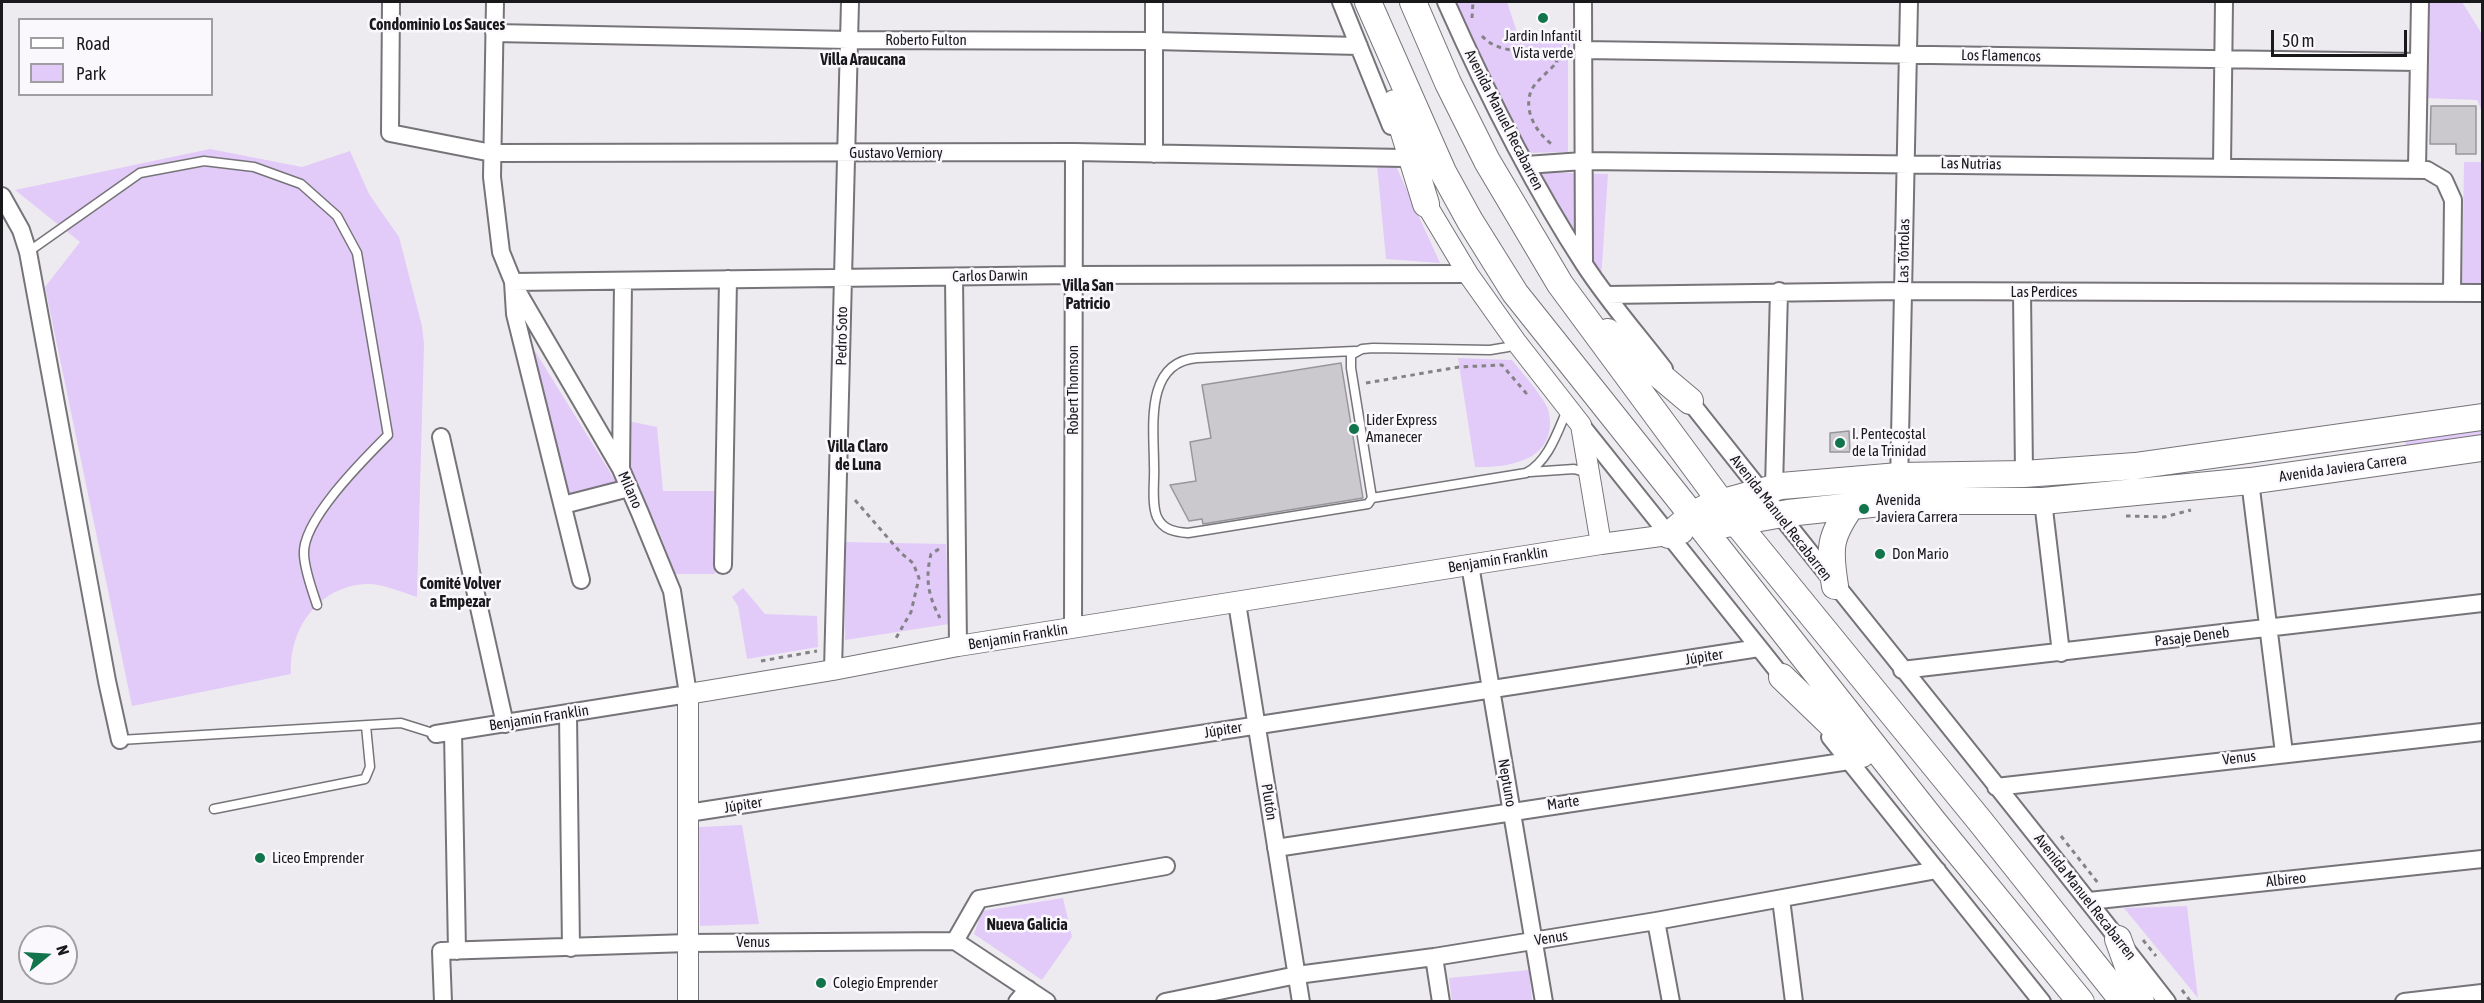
<!DOCTYPE html>
<meta charset="utf-8">
<style>
body{margin:0}
#map{position:relative;width:2484px;height:1003px;overflow:hidden;background:#edebf0;font-family:"Asap Condensed",sans-serif}
canvas{display:block}
.frame{position:absolute;inset:0;border:3px solid #19181a;pointer-events:none}
.legend{position:absolute;left:18px;top:18px;width:195px;height:78px;box-sizing:border-box;background:#fbf8fd;border:2px solid #a19ea2;margin:0;padding:8px 10px;list-style:none;font-size:18px;color:#19181a}
.legend li{display:flex;align-items:center;gap:12px;height:30px}
.legend b{width:30px;border:2px solid #a19ea2}
.north{position:absolute;left:18px;top:925px;width:60px;height:60px;box-sizing:border-box;background:#fbf8fd;border:2px solid #a19ea2;border-radius:50%;rotate:72deg;font-size:16px;font-weight:700;line-height:24px;text-align:center;color:#19181a}
.north::after{content:'';display:block;margin:auto;width:21px;height:27px;background:#12744a;clip-path:polygon(50% 0,100% 100%,50% 72%,0 100%)}
.scale{position:absolute;left:2271px;top:30px;width:136px;height:27px;box-sizing:border-box;border:3px solid #19181a;border-top:0;padding-left:8px;font-size:18px;line-height:21px;white-space:nowrap;color:#19181a;-webkit-text-stroke:4px #fbf8fd;paint-order:stroke}
</style>
<div id="map">
<canvas width="2484" height="1003"></canvas>
<div class="frame"></div>
<ul class="legend">
<li><b style="height:8px;background:#fff"></b>Road</li>
<li><b style="height:16px;background:#e2cbf8"></b>Park</li>
</ul>
<div class="north">N</div>
<div class="scale">50 m</div>
</div>
<script>
const c = document.querySelector('canvas').getContext('2d');
c.lineJoin = 'round';
function fillPath(path, color) { c.fillStyle = color; c.fill(path, 'evenodd'); }
function trace(path, color, width, dash) { c.strokeStyle = color; c.lineWidth = width; c.lineCap = dash ? 'butt' : 'round'; c.setLineDash(dash || []); c.stroke(path); }
function write(font, color, halo, rows, align = 'center') {
  c.font = font + ' "Asap Condensed",sans-serif'; c.lineWidth = 5; c.setLineDash([]); c.textBaseline = 'middle'; c.strokeStyle = halo; c.fillStyle = color; for (const [text, x, y, turn = 0] of rows) {
    c.save(); c.translate(x, y); c.rotate((+turn || 0) * Math.PI / 180); c.textAlign = isNaN(turn) ? turn : align; if (halo) c.strokeText(text, 0, 0); c.fillText(text, 0, 0); c.restore();
  }
}
fillPath(new Path2D(`
 M1452,2h55l11,33 55,1 -5,16v100l-43,1z
 M2427,2h35l20,32v77l-5,-11 -53,-2z
 M210,149l92,18 48,-16 19,43 30,43 23,89 2,18 -7,253c-16,-5 -33,-13 -50,-13 -49,2 -78,45 -76,90l-159,32 -87,-419 35,-45 -65,-52z
 M2464,162h18v124l-20,1z
 M1395,164l45,99 -54,-4 -9,-94z
 M1533,172l75,2 -7,106z
 M525,335l93,150 -52,12z
 M1458,358l54,2c11,14 25,29 34,45 4,7 5,19 3,27 -6,31 -47,36 -74,35z
 M628,421l29,6 6,64h51l1,83h-40l-15,-40 -35,-74z
 M2482,428v10l-76,11 -1,-10z
 M844,542l102,2 3,80 -104,16z
 M743,588l22,26 52,2 1,31 -71,12 -9,-53 -6,-9z
 M742,825l17,99 -59,2 -1,-99z
 M1063,898l9,39 -30,43 -68,-46 8,-23z
 M2187,906l11,92 -74,-90z
 M1529,970l3,31h-80l-3,-23z`), '#e2cbf8');
const building = new Path2D(`
 M2431,106h45v48h-20v-10h-26z
 M1341,363l22,135 -160,26 -1,-5 -13,2 -19,-36 26,-4 -6,-39 21,-4 -9,-53z
 M1849,431l1,21h-20v-19z`);
fillPath(building, '#cbc9ce');
trace(building, '#98969a', 1.5);
const service = new Path2D(`
 M28,252l112,-79 64,-12 50,6 47,17 36,32 20,37 31,182c-23,23 -87,86 -84,120 1,17 8,34 13,50
 M1516,343l-8,4 -18,3 -117,-2 -11,1 -11,6v13l21,130 154,-25c23,-12 32,-43 42,-65
 M1355,351l-158,7c-53,4 -43,70 -43,107 1,15 -3,38 3,52 6,13 18,15 31,16l180,-29 4,-6
 M1530,472l44,-3 14,4
 M120,740l281,-17 35,11
 M214,809l151,-30 5,-12 -4,-41`);
const minor = new Path2D(`
 M391,2l-1,131 102,20 582,-1 330,6
 M1154,2v152
 M1341,2l50,124
 M1446,2c40,90 84,179 138,262 24,37 53,70 80,105
 M1583,2l1,261
 M494,33l355,7 305,1 205,5
 M1583,50l836,12
 M1526,165l57,-4 844,9 17,10 9,20 -1,93
 M2222,166l2,-164
 M2417,168l3,-166
 M2,196l19,34 7,22 79,429 13,59
 M954,277l4,369
 M2022,292l2,182
 M1606,295l297,-4 579,2
 M1684,394c160,203 324,403 483,608
 M1581,425l207,259
 M441,437l64,287
 M621,468l2,-187
 M2250,481l34,272
 M1899,485l10,-483
 M1774,488l5,-197
 M2043,501l18,152
 M563,505l66,-17
 M723,565l5,-286
 M1470,565l74,437
 M581,580l-66,-266 -2,-32 561,-7 394,-1
 M1237,603l64,399
 M1073,628l1,-476
 M833,670l17,-668
 M1902,670l580,-67
 M568,714l3,234
 M453,732l4,219
 M436,734l252,-40 -16,-103 -32,-78 -19,-44 -105,-180 -15,-37 -9,-75 3,-175
 M1830,737l212,265
 M1996,787l486,-55
 M688,813l1071,-165
 M1276,848l573,-87
 M1781,899l13,103
 M2089,901l393,-42
 M1656,921l15,81
 M955,941l24,-42 187,-33
 M1434,957l7,45
 M443,1002l-2,-51 247,-8 267,-2 92,61
 M1017,1002l11,-13
 M1165,1002l132,-27 137,-18 222,-36 281,-51
 M2404,1002l78,-9`);
const tertiary = new Path2D(`
 M1426,204l42,70 49,69 64,82 20,119
 M688,1002v-308l145,-24 125,-24 643,-102 82,-11`);
const primary = new Path2D(`
 M1368,2l75,170 27,49 45,72 177,222 241,306 148,181
 M1413,2l35,81 39,78 73,123 175,237 245,300 144,181
 M1395,103l31,101
 M1608,332l82,69
 M1721,525l67,-12 111,-12h144l207,-20 232,-33
 M1669,535l23,-20 17,-9 72,-20 118,-10 125,-2 111,-8 347,-49
 M1835,586c-6,-38 -6,-49 17,-81
 M1782,677l80,77
 M2118,939l23,63`);
trace(service, '#767478', 11);
trace(minor, '#767478', 20);
trace(tertiary, '#767478', 22);
trace(primary, '#767478', 28);
trace(new Path2D(`
 M1472,18l1,-16
 M1482,36c20,22 58,13 85,16
 M1551,50l6,12c-7,9 -21,18 -26,29 -8,20 6,43 22,54
 M1366,383l93,-16 43,-2 24,28 4,-4
 M855,500l46,53 12,10 6,15 -8,34 -15,26
 M2126,516l38,1 27,-7
 M939,549l-8,5c-6,24 -3,42 9,64
 M761,661l56,-10
 M2061,836l37,47
 M2143,940l13,16
 M2182,990l9,12`), '#848286', 3, [4.5, 4.5]);
trace(service, '#fff', 8);
trace(minor, '#fff', 16);
trace(tertiary, '#fff', 20);
trace(primary, '#fff', 26);
for (const [x, y, r, color] of [
 [1543,18,6,"#12744a"],
 [1354,429,6,"#12744a"],
 [1840,443,6,"#12744a"],
 [1864,509,6,"#12744a"],
 [1880,554,6,"#12744a"],
 [260,858,6,"#12744a"],
 [821,983,6,"#12744a"]
]) { const dot = new Path2D(); dot.arc(x, y, r, 0, 2 * Math.PI); c.fillStyle = color; c.fill(dot); trace(dot, '#fbf8fd', 2); }
write('15px', '#19181a', '#fbf8fd', [
 ["Jardin Infantil",1543,36,"center"],
 ["Vista verde",1543,53,"center"],
 ["Lider Express",1366,420],
 ["Amanecer",1366,437],
 ["I. Pentecostal",1852,434],
 ["de la Trinidad",1852,451],
 ["Avenida",1876,500],
 ["Javiera Carrera",1876,517],
 ["Don Mario",1892,554],
 ["Liceo Emprender",272,858],
 ["Colegio Emprender",833,983]
], 'left');
write('15px', '#19181a', '#fbf8fd', [
 ["Roberto Fulton",926,40],
 ["Los Flamencos",2001,56,1],
 ["Avenida Manuel Recabarren",1504,120,63],
 ["Gustavo Verniory",896,153],
 ["Las Nutrias",1971,164,1],
 ["Las Tórtolas",1904,251,-89],
 ["Carlos Darwin",990,276,-1],
 ["Las Perdices",2044,292],
 ["Pedro Soto",842,336,-89],
 ["Robert Thomson",1073,390,-90],
 ["Avenida Javiera Carrera",2343,468,-8],
 ["Milano",630,490,66],
 ["Avenida Manuel Recabarren",1781,518,52],
 ["Benjamín Franklin",1498,560,-9],
 ["Benjamín Franklin",1018,637,-9],
 ["Pasaje Deneb",2192,637,-7],
 ["Júpiter",1704,657,-9],
 ["Benjamín Franklin",539,718,-9],
 ["Júpiter",1223,730,-9],
 ["Venus",2239,758,-7],
 ["Neptuno",1507,783,80],
 ["Plutón",1269,802,81],
 ["Marte",1563,803,-8],
 ["Júpiter",743,805,-9],
 ["Albireo",2286,880,-6],
 ["Avenida Manuel Recabarren",2085,897,52],
 ["Venus",1551,938,-9],
 ["Venus",753,942]
]);
write('bold 16px', '#19181a', '#fbf8fd', [
 ["Condominio Los Sauces",437,25],
 ["Villa Araucana",863,60],
 ["Villa San",1088,286],
 ["Patricio",1088,304],
 ["Villa Claro",858,447],
 ["de Luna",858,465],
 ["Comité Volver",460,584],
 ["a Empezar",460,602],
 ["Nueva Galicia",1027,925]
]);
</script>
